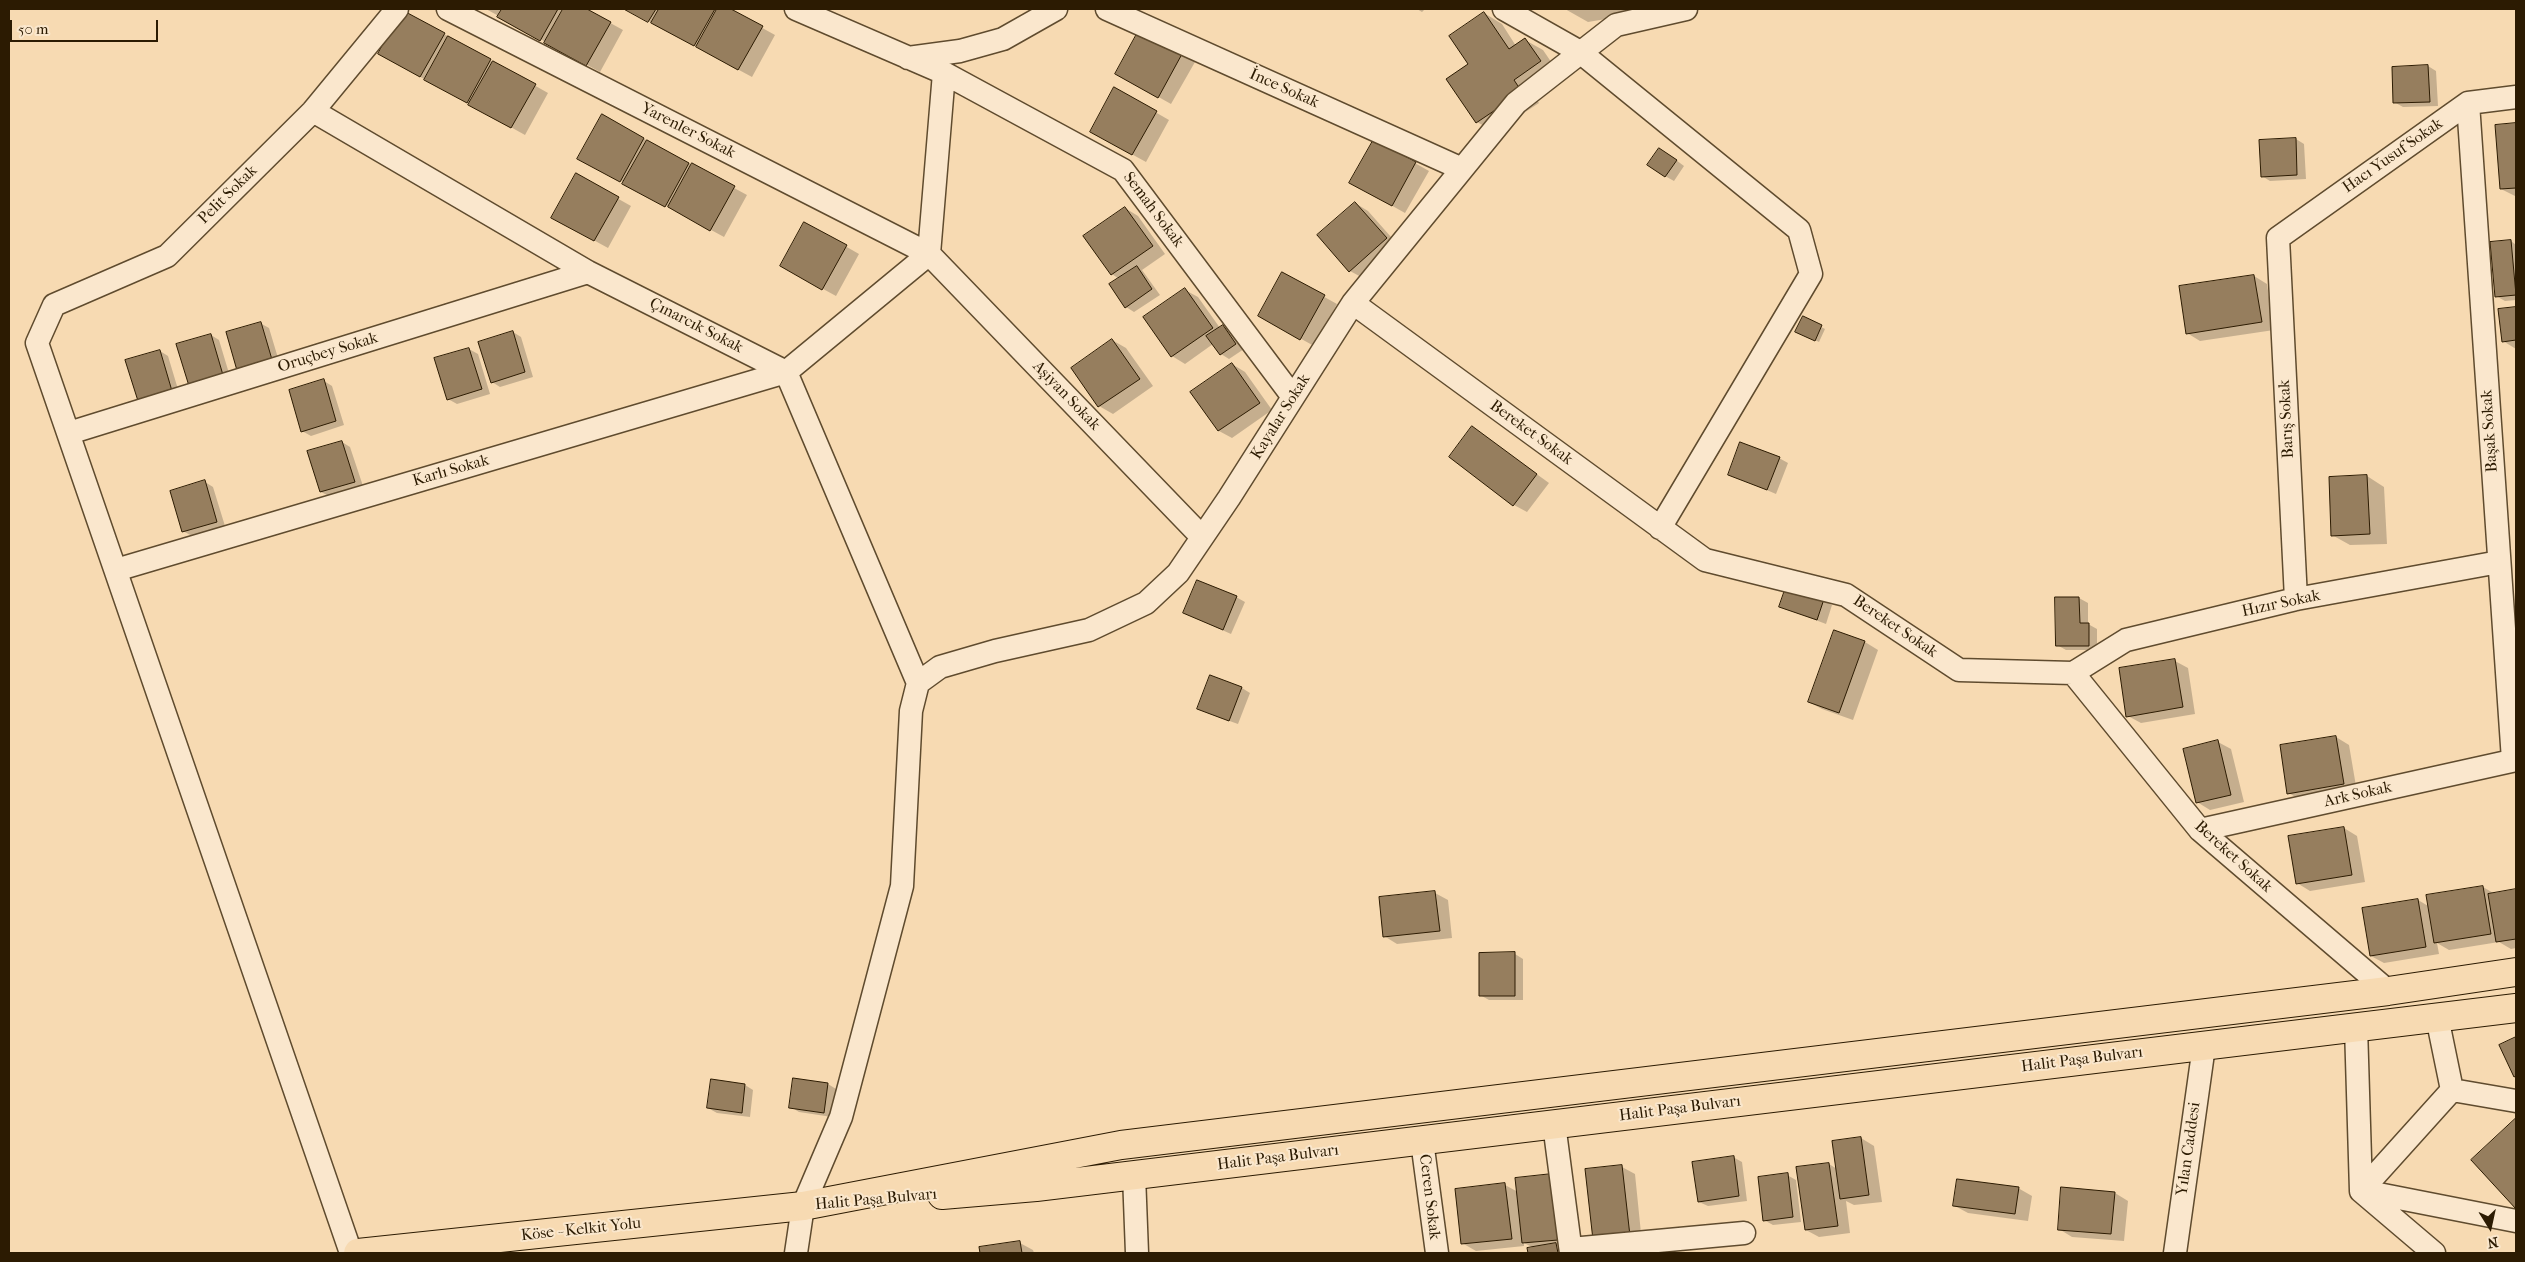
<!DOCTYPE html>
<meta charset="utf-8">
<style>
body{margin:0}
#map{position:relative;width:2525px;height:1262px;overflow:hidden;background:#f7dab2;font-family:"IM FELL French Canon",serif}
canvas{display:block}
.frame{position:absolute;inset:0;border:10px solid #2c1b02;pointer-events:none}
.north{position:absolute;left:2465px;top:1202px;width:50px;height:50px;-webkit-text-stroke:4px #fae7cd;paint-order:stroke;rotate:170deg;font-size:14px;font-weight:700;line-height:20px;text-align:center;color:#2c1b02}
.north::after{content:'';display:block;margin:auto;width:18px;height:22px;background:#2c1b02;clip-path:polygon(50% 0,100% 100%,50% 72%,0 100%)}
.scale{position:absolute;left:10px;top:20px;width:148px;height:22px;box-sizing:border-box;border:2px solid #2c1b02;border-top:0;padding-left:6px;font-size:15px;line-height:18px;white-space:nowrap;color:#2c1b02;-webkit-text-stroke:4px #fae7cd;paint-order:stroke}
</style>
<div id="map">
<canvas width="2525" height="1262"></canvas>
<div class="frame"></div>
<div class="north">N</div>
<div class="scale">50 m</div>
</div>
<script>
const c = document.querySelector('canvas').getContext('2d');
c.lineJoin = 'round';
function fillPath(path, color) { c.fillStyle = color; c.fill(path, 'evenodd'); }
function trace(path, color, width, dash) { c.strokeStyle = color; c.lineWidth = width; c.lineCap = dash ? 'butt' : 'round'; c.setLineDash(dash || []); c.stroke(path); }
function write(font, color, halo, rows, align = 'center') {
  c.font = font + ' "IM FELL French Canon",serif'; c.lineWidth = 4; c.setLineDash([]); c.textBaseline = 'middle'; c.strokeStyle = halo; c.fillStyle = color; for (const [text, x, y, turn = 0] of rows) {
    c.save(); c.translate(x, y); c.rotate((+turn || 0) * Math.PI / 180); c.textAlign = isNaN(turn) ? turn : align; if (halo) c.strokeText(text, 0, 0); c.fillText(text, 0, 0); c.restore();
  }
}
fillPath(new Path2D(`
 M486,9h99l38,21 -23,42z
 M626,9h102l47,26 -23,42z
 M1417,9h8l-3,3z
 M1565,9h64l1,6 -42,7z
 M1484,13l18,11 14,22 9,-6 18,10 15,22 -28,18 9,13 -44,29 -18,-10 -7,-58z
 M444,34l104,59 -23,42 -146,-81z
 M1182,55l13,7 -24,42 -41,-23z
 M2428,66l8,5 2,35 -35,1 -9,-5z
 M1115,89l54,31 -23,42 -42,-23z
 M602,116l145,79 -23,42 -145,-79z
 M2516,124v72h-1l-14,-7 -5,-63z
 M2296,139l8,5 2,35 -36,2 -8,-5z
 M1374,140l55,31 -24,42 -41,-23z
 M1668,154l16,12 -10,15 -9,-5z
 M576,175l55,31 -23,42 -42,-23z
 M1355,203l13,8 31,35 -36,32 -13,-7z
 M1125,208l13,8 27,38 -23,16 18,25 -26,17 -8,-5 -7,-28 -7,-5 -27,-38z
 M805,223l54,31 -23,42 -55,-30z
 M2511,241l5,4v55l-11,1 -9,-5z
 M1283,274l54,30 -23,42 -54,-30z
 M2254,276l13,8 7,46 -74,11 -13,-8z
 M1185,290l13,7 22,31 3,-2 8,5 13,18 -15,10 -8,-5 -8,-10 -28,20 -13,-8 -27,-39z
 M2516,308v41l-13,-8 -4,-31z
 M1803,318l22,11 -6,13 -19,-9z
 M260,323l9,5 12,40 -42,5z
 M513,332l8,5 12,40 -33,10 -8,-5z
 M211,335l8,5 12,40 -33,10z
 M1112,340l14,8 27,38 -40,28 -14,-8 -26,-38z
 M469,349l9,5 12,40 -33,10 -9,-5z
 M160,351l8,5 12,40 -41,4z
 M1232,364l13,8 27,38 -40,28 -13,-7 -27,-39z
 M324,381l8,5 12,39 -33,11 -9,-5z
 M1473,428l76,55 -22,29 -13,-7z
 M342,442l8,5 13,39 -34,10 -8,-4z
 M1779,458l9,5 -12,31 -47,-20z
 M2367,476l17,11 3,57 -37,1 -18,-10z
 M205,482l8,5 12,39 -33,10 -9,-5z
 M1236,597l9,5 -14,32 -47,-21z
 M2079,598l9,5v21l9,5v21h-31l-9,-5z
 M1824,601l8,4 -6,19 -45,-17z
 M1835,631l30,11 13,8 -25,70 -31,-11 -13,-7z
 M2175,661l13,7 7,46 -54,9 -13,-7z
 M1242,688l8,5 -12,31 -31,-11z
 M2336,737l13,8 8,47 -55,9 -13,-8z
 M2218,742l13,7 13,53 -34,8 -13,-8z
 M2344,828l13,8 8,46 -55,9 -13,-8z
 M2483,887l12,7 21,-3v57l-5,1 -12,-7 -50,8 -12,-7 2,11 -55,9 -13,-7 47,-56 12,7z
 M1435,893l13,7 4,38 -55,6 -13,-8z
 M1515,954l8,5v41h-34l-9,-5z
 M828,1084l8,5 -4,28 -33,-5 -8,-5z
 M745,1085l8,5 -3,27 -33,-4 -9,-5z
 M2516,1120v87l-44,-47z
 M1861,1138l13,8 8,56 -28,3 -8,-4 4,32 -31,4 -13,-7 -8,-62 31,-4 8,5z
 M1733,1157l9,5 5,39 -39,5 -9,-4z
 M1622,1167l13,7 7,69 -35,4z
 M1787,1175l9,5 5,42 -28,3 -9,-5z
 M1552,1176l13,77h-36v-4l5,-1 -10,-5v3l-48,5 -14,-8 43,-58 13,7z
 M2018,1188l14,8 -4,25 -60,-8 -13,-7z
 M2115,1193l13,8 -4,40 -52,-4 -13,-8z
 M1020,1243l13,7 1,3h-53l-1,-4z`), '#0003');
const building = new Path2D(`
 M502,9h56l-18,32 -43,-24z
 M563,9h24l24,13 -25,44 -42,-23z
 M624,9h32l-8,13z
 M659,9h56l-21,37 -43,-23z
 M717,9h14l32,17 -25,44 -42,-23z
 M402,10l43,23 -25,44 -42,-23z
 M1484,12l25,37 16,-11 16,23 -27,19 8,12 -46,31 -30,-44 22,-15 -19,-28z
 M1139,30l43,24 -24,44 -43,-24z
 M448,36l43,23 -24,44 -43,-23z
 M493,61l43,23 -25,44 -43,-23z
 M2428,65l2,37 -37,1 -1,-36z
 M1114,87l43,24 -25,44 -42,-23z
 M602,114l42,24 -24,44 -43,-23z
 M2516,123v65l-16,1 -5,-64z
 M2296,138l1,37 -36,2 -2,-37z
 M1374,139l42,23 -24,44 -43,-23z
 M647,140l42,23 -24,44 -43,-23z
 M1659,148l18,12 -12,17 -18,-12z
 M692,163l43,23 -25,45 -42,-24z
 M576,173l43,24 -25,44 -43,-23z
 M1355,202l32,36 -38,34 -32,-37z
 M1125,207l28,39 -42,29 -28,-39z
 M804,222l43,23 -25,45 -42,-24z
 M2511,240l5,55 -21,2 -5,-55z
 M1137,266l15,23 -27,19 -16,-24z
 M1282,272l43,23 -25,45 -42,-24z
 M2254,275l8,47 -76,12 -7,-48z
 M1185,288l28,40 -42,29 -28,-40z
 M2516,307v33l-14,2 -4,-33z
 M1803,316l19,9 -7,16 -20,-9z
 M261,322l12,41 -35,11 -12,-42z
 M1223,325l13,19 -16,11 -14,-19z
 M513,331l12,41 -34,11 -13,-41z
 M211,334l12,41 -34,11 -13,-42z
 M1112,339l28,40 -42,28 -27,-39z
 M469,348l13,41 -35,11 -13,-42z
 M160,350l12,41 -34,10 -13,-41z
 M1232,363l28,40 -42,28 -28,-39z
 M324,379l12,42 -35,11 -12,-42z
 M1472,426l65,48 -24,32 -64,-49z
 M342,441l13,41 -35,10 -13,-41z
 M1740,442l40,15 -13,33 -39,-15z
 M2367,475l3,59 -39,2 -2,-59z
 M205,480l12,42 -35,10 -12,-41z
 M1197,580l40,16 -14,34 -40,-17z
 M1786,587l38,12 -7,21 -38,-13z
 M2055,597h24l1,26h9v23h-33z
 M1834,630l31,11 -26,72 -31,-11z
 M2175,659l8,48 -57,10 -7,-49z
 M1210,675l32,12 -13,34 -32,-12z
 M2336,736l8,48 -57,10 -7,-49z
 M2218,740l13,55 -35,8 -13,-54z
 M2344,827l8,48 -56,9 -8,-48z
 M2483,886l8,48 -57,9 -8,-48z
 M2516,889v50l-20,3 -8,-48z
 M1435,891l5,40 -57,6 -4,-40z
 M2418,899l8,48 -56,9 -8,-48z
 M1515,952v44h-36v-43z
 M2516,1037v39l-2,1 -15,-32z
 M793,1078l35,5 -4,30 -35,-5z
 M711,1079l34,5 -3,29 -35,-5z
 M2516,1118v91l-45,-49z
 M1861,1137l8,58 -29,4 -8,-58z
 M1734,1156l5,40 -41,6 -6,-40z
 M1829,1163l9,63 -33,4 -9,-63z
 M1622,1165l8,71 -37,4 -8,-71z
 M1788,1173l5,44 -30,4 -5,-44z
 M1552,1174l6,66 -36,3 -7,-65z
 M1957,1179l62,8 -4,27 -62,-8z
 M1505,1183l7,56 -51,5 -6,-55z
 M2061,1187l54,5 -4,42 -53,-4z
 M1020,1241l2,12h-42l-1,-6z
 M1556,1243l2,10h-30l-1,-5z`);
fillPath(building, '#967e5e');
trace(building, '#2c1b02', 1);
const minor = new Path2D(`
 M448,9l481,245 273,283
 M796,9l148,64 179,97 170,227
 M1107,9l355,160
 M1504,9l76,43 219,178 12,44 -151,254
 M908,58l52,-7 43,-12 53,-30
 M2468,103l45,657
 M313,111l275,161 198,100 132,311
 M1353,303l352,257 141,35 113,75 114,3 127,157 188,161
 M69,433l519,-161
 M116,570l670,-198 143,-118 15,-181
 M2296,599l-18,-361 190,-135 48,-6
 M2073,673l53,-33 170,-41 203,-37
 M918,683l22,-16 55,-16 94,-21 57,-27 32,-30 51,-75 124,-195 163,-200 100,-78 70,-16
 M2200,830l316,-70
 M2437,1017l15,73 64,11
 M2356,1027l5,164 73,62
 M1554,1124l17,129
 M1422,1141l15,112
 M1134,1175l3,78
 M2361,1191l91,-101
 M2363,1191l153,30
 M1571,1249l173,-16
 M351,1253l-314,-910 17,-38 113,-49 146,-145 84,-102
 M796,1253l7,-47 38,-89 61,-231 9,-175 7,-28
 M2175,1253l29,-207`);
const primary = new Path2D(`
 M358,1253l445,-47`);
const trunk = new Path2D(`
 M942,1195l94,-8 1480,-179
 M803,1206l318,-61 1267,-154 128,-19`);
trace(minor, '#5f4b2e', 25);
trace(primary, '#2c1b02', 30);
trace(trunk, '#2c1b02', 30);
trace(minor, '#fae7cd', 22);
trace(primary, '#f7dab2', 28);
trace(trunk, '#f7dab2', 28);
write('16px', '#2c1b02', '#fae7cd', [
 ["İnce Sokak",1284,89,24],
 ["Yarenler Sokak",688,131,27],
 ["Hacı Yusuf Sokak",2393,156,-35],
 ["Pelit Sokak",228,195,-45],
 ["Semah Sokak",1153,210,53],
 ["Çınarcık Sokak",696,326,27],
 ["Oruçbey Sokak",328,353,-17],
 ["Aşiyan Sokak",1066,396,46],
 ["Kayalar Sokak",1281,417,-58],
 ["Barış Sokak",2287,419,-93],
 ["Başak Sokak",2490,431,-94],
 ["Bereket Sokak",1531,433,36],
 ["Karlı Sokak",451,471,-16],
 ["Hızır Sokak",2281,604,-12],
 ["Bereket Sokak",1895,627,34],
 ["Ark Sokak",2358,795,-13],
 ["Bereket Sokak",2233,857,42],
 ["Halit Paşa Bulvarı",2082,1060,-7],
 ["Halit Paşa Bulvarı",1680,1109,-7],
 ["Yılan Caddesi",2189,1149,-82],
 ["Halit Paşa Bulvarı",1278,1158,-7],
 ["Ceren Sokak",1429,1197,83],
 ["Halit Paşa Bulvarı",876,1200,-5],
 ["Köse - Kelkit Yolu",581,1230,-6]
]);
</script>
